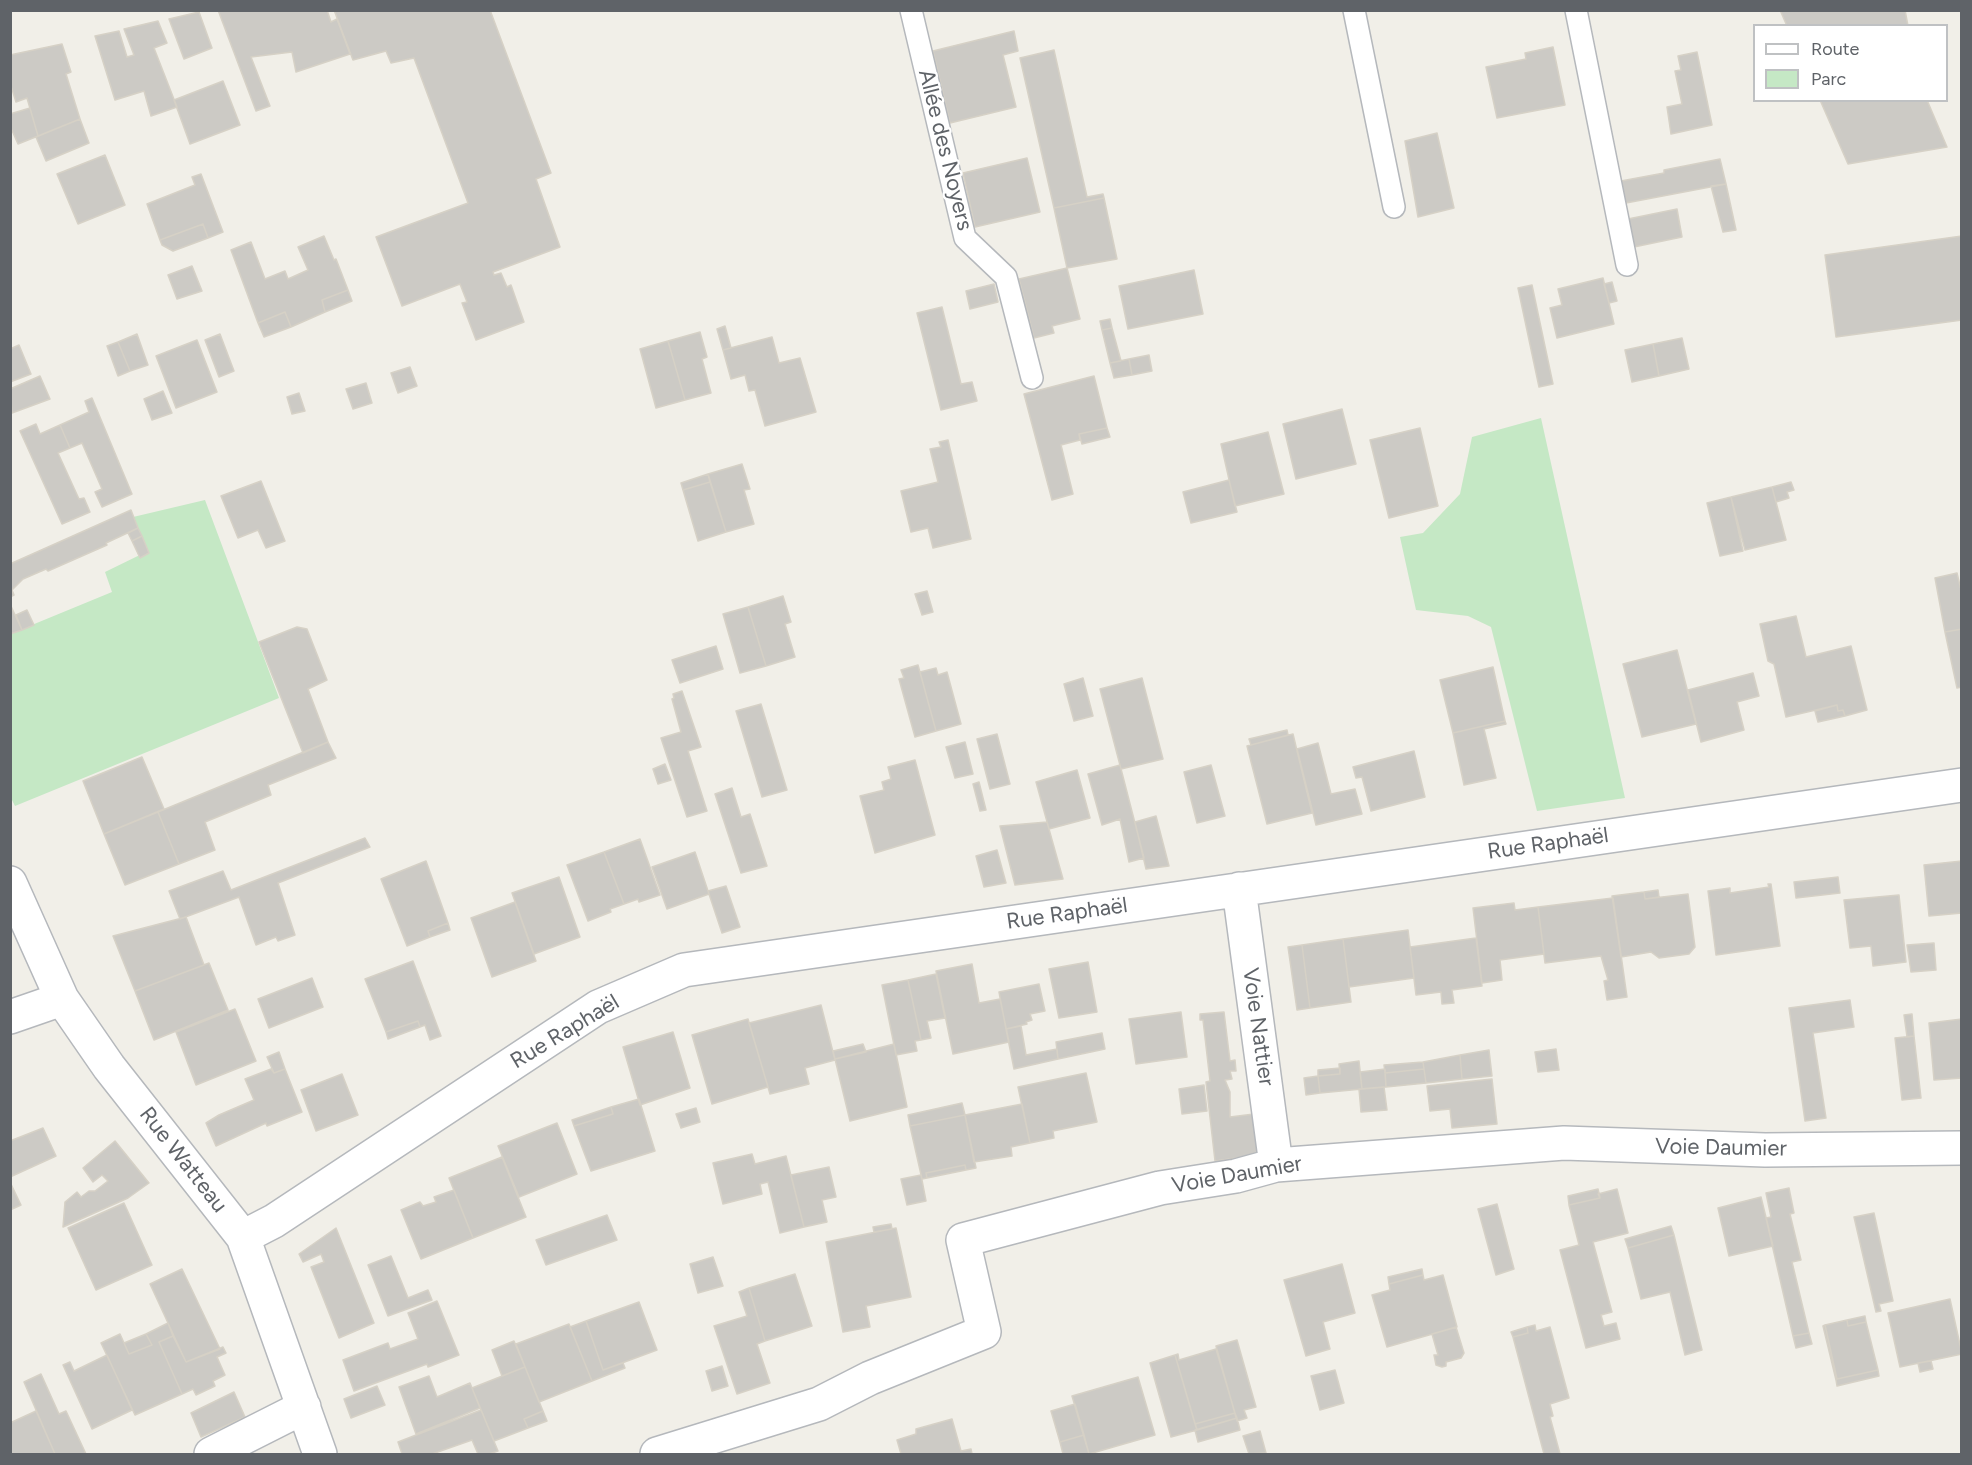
<!DOCTYPE html>
<meta charset="utf-8">
<style>
body{margin:0}
#map{position:relative;width:1972px;height:1465px;overflow:hidden;background:#f1efe8;font-family:Figtree,sans-serif}
canvas{display:block}
.frame{position:absolute;inset:0;border:12px solid #5f6368;pointer-events:none}
.legend{position:absolute;left:1753px;top:24px;width:195px;height:78px;box-sizing:border-box;background:#fff;border:2px solid #bfc1c3;margin:0;padding:8px 10px;list-style:none;font-size:18px;color:#5f6368}
.legend li{display:flex;align-items:center;gap:12px;height:30px}
.legend b{width:30px;border:2px solid #bfc1c3}
</style>
<div id="map">
<canvas width="1972" height="1465"></canvas>
<div class="frame"></div>
<ul class="legend">
<li><b style="height:8px;background:#fff"></b>Route</li>
<li><b style="height:16px;background:#c5e8c5"></b>Parc</li>
</ul>
</div>
<script>
const c = document.querySelector('canvas').getContext('2d');
c.lineJoin = 'round';
function fillPath(path, color) { c.fillStyle = color; c.fill(path, 'evenodd'); }
function trace(path, color, width, dash) { c.strokeStyle = color; c.lineWidth = width; c.lineCap = dash ? 'butt' : 'round'; c.setLineDash(dash || []); c.stroke(path); }
function write(font, color, halo, rows, align = 'center') {
  c.font = font + ' Figtree,sans-serif'; c.lineWidth = 4.5; c.setLineDash([]); c.textBaseline = 'middle'; c.strokeStyle = halo; c.fillStyle = color; for (const [text, x, y, turn = 0] of rows) {
    c.save(); c.translate(x, y); c.rotate((+turn || 0) * Math.PI / 180); c.textAlign = isNaN(turn) ? turn : align; if (halo) c.strokeText(text, 0, 0); c.fillText(text, 0, 0); c.restore();
  }
}
fillPath(new Path2D(`
 M1541,418l84,380 -88,13 -46,-184 -23,-11 -52,-6 -16,-73 23,-4 37,-39 12,-57z
 M205,500l74,198 -264,108 -5,-10v-162l102,-42 -7,-20 43,-21 -15,-34z`), '#c5e8c5');
const building = new Path2D(`
 M218,10h109l4,12 6,-3 13,35 -54,18 -4,-20 -41,5 19,49 -14,5z
 M334,10h156l61,163 -15,6 24,68 -67,25 1,3 7,-2 6,14 4,-2 13,37 -48,18 -14,-37 5,-1 -7,-18 -58,22 -26,-69 92,-34 -54,-145 -23,5 -5,-12 -33,9z
 M1780,10h125l3,16h-121z
 M199,12l13,36 -28,11 -15,-40z
 M158,21l9,22 -13,5 23,59 -26,9 -7,-25 -29,9 -20,-64 24,-5 8,26 7,-2 -10,-26z
 M1014,31l4,20 -15,4 13,52 -66,16 -17,-72z
 M62,44l9,28 -5,2 14,45 -42,17 -11,-38 -11,4 -6,-19v-28z
 M1553,47l12,58 -68,13 -11,-51 40,-8 -1,-6z
 M1054,50l33,147 16,-3 1,4 -50,10 -34,-150z
 M1697,52l15,73 -41,9 -4,-27 15,-3 -7,-33 6,-1 -3,-14z
 M223,81l17,44 -50,19 -16,-44z
 M1820,100h107l20,47 -99,17z
 M30,108l8,28 -20,8 -8,-18v-12z
 M80,119l9,24 -43,18 -10,-24z
 M1437,133l17,75 -36,9 -13,-76z
 M105,155l20,50 -47,19 -21,-50z
 M1027,158l13,54 -65,15 -12,-54z
 M1720,159l6,25 -100,19 -5,-22 43,-8v-3z
 M201,174l22,58 -15,6 -5,-14 -43,16 -13,-36 48,-19 -3,-8z
 M1726,184l10,46 -13,2 -12,-46z
 M1104,198l13,61 -50,9 -13,-60z
 M1677,209l5,28 -48,10 -6,-28z
 M203,224l5,14 -35,13 -11,-6 -2,-5z
 M324,236l10,24 2,-1 12,31 -26,10 3,12 -34,15 -6,-15 -27,11 -27,-73 20,-8 14,37 20,-8 3,8 20,-9 -10,-23z
 M1962,236v84l-126,17 -11,-82z
 M192,266l10,25 -25,8 -9,-24z
 M1067,268l13,51 -28,7 2,7 -20,5 -15,-59z
 M1194,270l9,44 -75,15 -9,-43z
 M1603,278l11,46 -57,14 -7,-30 12,-3 -4,-16z
 M1612,282l5,19 -8,2 -5,-19z
 M994,284l4,18 -28,7 -4,-18z
 M1532,285l21,99 -14,3 -21,-99z
 M348,290l4,11 -27,11 -3,-12z
 M942,307l19,77 11,-2 5,19 -36,9 -24,-97z
 M285,312l6,15 -27,10 -6,-14z
 M1110,319l2,9 -10,2 -2,-9z
 M725,326l6,22 -8,2 -6,-21z
 M1112,328l9,33 -11,2 -8,-33z
 M700,332l7,25 -5,2 9,34 -26,7 -17,-59z
 M137,334l11,31 -18,6 -12,-29z
 M220,334l14,37 -15,6 -14,-37z
 M772,337l7,26 21,-5 16,54 -51,14 -10,-36 -6,1 -4,-16 -14,4 -8,-29z
 M1682,338l7,31 -30,7 -6,-32z
 M197,340l20,52 -41,16 -20,-52z
 M668,341l17,59 -29,8 -16,-59z
 M118,342l12,29 -12,5 -11,-30z
 M1653,344l6,32 -27,6 -7,-32z
 M19,345l12,29 -21,8v-33z
 M1149,355l3,16 -20,4 -3,-16z
 M1129,359l3,16 -18,3 -4,-15z
 M410,367l7,19 -19,7 -7,-20z
 M40,376l10,23 -38,14 -2,-24z
 M1094,376l13,52 -28,6 1,6 -19,5 12,49 -21,6 -28,-106z
 M366,383l6,20 -19,6 -7,-20z
 M163,391l9,22 -20,7 -8,-21z
 M299,393l6,18 -13,3 -5,-17z
 M92,398l40,96 -30,13 -7,-15 7,-3 -20,-46 -12,5 -10,-23 29,-13 -4,-11z
 M1342,409l14,55 -60,15 -13,-55z
 M36,424l4,10 20,-9 10,23 -12,5 21,46 5,-1 6,14 -28,12 -42,-93z
 M1107,428l3,9 -28,7 -3,-10z
 M1420,428l18,78 -49,12 -19,-78z
 M1268,432l16,62 -49,12 -14,-62z
 M948,440l23,99 -38,9 -5,-20 -17,4 -10,-41 37,-9 -8,-33 11,-2 -2,-5z
 M742,464l8,25 -6,1 10,34 -28,8 -18,-58z
 M708,474l2,8 -27,8 -2,-7z
 M1229,480l8,32 -46,11 -8,-31z
 M261,481l24,60 -19,7 -8,-18 -20,8 -17,-42z
 M710,482l16,50 -28,9 -15,-51z
 M1791,482l3,8 -7,2 2,6 -13,4 -4,-15z
 M1772,487l14,53 -41,10 -14,-53z
 M1731,497l12,54 -23,5 -13,-53z
 M131,510l7,18 -32,15 1,2 -59,26 -2,-2 -23,10 -11,11 2,5 -4,2v-33z
 M138,528l4,8 -10,5 -4,-8z
 M142,536l7,17 -9,5 -8,-17z
 M1957,573l5,21v35l-17,3 -10,-54z
 M927,591l6,21 -11,3 -7,-21z
 M783,596l8,26 -6,2 10,33 -29,9 -18,-59z
 M10,604l12,26 -12,4z
 M748,607l18,59 -26,7 -17,-59z
 M27,610l7,15 -12,5 -6,-15z
 M1796,616l10,41 45,-11 16,64 -22,6 -2,-6 -5,1 -1,-6 -51,12 -12,-53 -6,-3 -8,-37z
 M297,627l10,2 20,51 -19,9 20,53 -25,11 -44,-111z
 M1962,629v58l-5,1 -12,-56z
 M716,646l7,23 -43,14 -8,-23z
 M1677,650l19,74 -54,13 -19,-73z
 M918,665l18,66 -21,6 -16,-58 5,-1 -3,-8z
 M1493,667l12,54 -52,12 -13,-53z
 M936,668l2,7 9,-3 14,52 -25,7 -16,-59z
 M1753,673l6,23 -22,6 7,28 -43,12 -13,-52z
 M1083,678l10,38 -19,5 -10,-37z
 M1142,678l21,81 -42,10 -21,-80z
 M682,691l19,56 -13,4 19,60 -20,6 -26,-79 20,-6 -9,-33 2,-1 -1,-4z
 M761,704l26,86 -25,7 -26,-86z
 M1837,705l1,6 5,-1 2,6 -27,6 -3,-11z
 M1505,721l1,3 -22,5 12,49 -32,7 -11,-52z
 M1287,730l1,5 -37,10 -2,-6z
 M997,734l13,50 -20,5 -13,-50z
 M1293,734l19,79 -45,11 -20,-78z
 M328,742l8,16 -68,27 3,10 -66,27 10,28 -36,14 -21,-52z
 M965,742l8,32 -18,4 -9,-31z
 M1318,743l13,51 24,-5 7,25 -46,11 -19,-76z
 M1414,751l11,46 -54,14 -9,-34 -6,1 -3,-11z
 M142,757l22,52 -60,25 -21,-53z
 M915,760l20,75 -60,18 -15,-57 24,-6 -2,-8 9,-3 -3,-12z
 M665,764l6,16 -13,4 -5,-15z
 M1120,765l24,93 -15,4 -9,-43 -18,6 -14,-51z
 M1211,765l14,51 -28,7 -13,-51z
 M1077,770l13,48 -41,11 -13,-47z
 M979,782l7,28 -6,1 -7,-27z
 M732,788l9,29 9,-3 17,52 -26,7 -26,-79z
 M158,812l21,52 -54,21 -21,-51z
 M1156,816l13,50 -23,3 -11,-47z
 M1047,822l16,57 -48,6 -15,-59z
 M365,838l5,9 -92,36 17,52 -17,6 -2,-4 -20,8 -17,-48 -59,22 -11,-28 54,-20 8,19z
 M640,839l20,56 -21,7 -1,-3 -14,5 -20,-52z
 M997,850l9,33 -22,4 -8,-31z
 M604,852l20,52 -14,5 1,3 -23,9 -21,-56z
 M695,852l14,42 -42,15 -15,-42z
 M426,861l22,62 -20,8 2,6 -23,9 -26,-67z
 M1962,861v52l-33,3 -5,-51z
 M559,877l21,60 -46,17 -22,-61z
 M1838,877l2,16 -44,5 -2,-16z
 M1768,884h3l9,62 -64,9 -8,-64 22,-3v5l39,-6z
 M726,886l14,41 -18,6 -14,-42z
 M1658,890l1,7 -14,2 -1,-7z
 M1644,892l1,7 43,-5 7,53 -6,7 -30,4 -8,-6 -30,5 -9,-61z
 M1899,895l7,67 -33,4 -2,-20 -21,2 -6,-48z
 M1613,898l14,99 -20,3 -3,-19 4,-1 -7,-24 -56,7 -7,-56z
 M515,902l21,59 -44,16 -21,-59z
 M1514,903l1,7 23,-3 6,47 -44,6 2,20 -20,3 -9,-75z
 M186,917l18,48 -69,26 -22,-55z
 M448,923l2,7 -20,7 -2,-6z
 M1408,930l6,48 -65,9 -6,-48z
 M1476,938l6,48 -30,4 2,13 -12,1 -1,-12 -25,3 -6,-48z
 M1343,939l8,63 -41,6 -8,-63z
 M1934,943l2,27 -25,2 -4,-27z
 M1302,945l8,63 -13,2 -9,-63z
 M413,961l28,75 -11,4 -5,-15 -5,2 -2,-6 -32,11 -21,-53z
 M1088,962l9,50 -38,6 -10,-49z
 M209,963l19,47 -74,30 -19,-49z
 M972,964l7,39 21,-4 9,43 -56,12 -17,-83z
 M936,974l9,44 -18,3 4,17 -10,2 -13,-60z
 M312,978l11,29 -54,21 -11,-29z
 M908,980l13,60 -6,1 2,10 -21,4 -14,-70z
 M1039,984l6,27 -15,3 2,6 -6,2 1,2 -21,5 -7,-37z
 M1850,1000l4,27 -41,6 13,85 -21,3 -16,-113z
 M821,1005l14,55 -30,8 4,16 -39,10 -21,-71z
 M235,1009l21,52 -60,24 -20,-53z
 M1181,1012l6,45 -51,7 -7,-45z
 M1224,1012l6,49 5,-1 1,11h-6l2,8 -7,1 5,12v25l24,-3 5,41 -44,6 -9,-79 4,-1 -7,-61h-3v-6z
 M1912,1014l2,22 -7,1 -3,-22z
 M748,1019l20,68 -56,17 -20,-69z
 M1962,1019v59l-28,2 -5,-57z
 M418,1021l2,6 -32,12 -2,-7z
 M1021,1026l5,29 31,-6 1,10 -44,10 -8,-40z
 M673,1032l17,56 -50,17 -17,-58z
 M1102,1033l3,16 -47,10 -2,-17z
 M1914,1036l7,62 -19,2 -7,-62z
 M863,1044l3,8 -31,7 -2,-8z
 M894,1044l13,63 -57,14 -15,-62z
 M1556,1049l3,21 -21,2 -3,-20z
 M1489,1050l3,26 -30,3 -2,-24z
 M279,1052l6,17 -11,4 -7,-16z
 M1460,1055l2,24 -36,4 -3,-21z
 M1359,1061l3,28 -42,4 -2,-17 22,-2 -1,-10z
 M1423,1062l1,7 -39,4 -1,-8z
 M1340,1068v6l-22,2v-6z
 M271,1069l3,4 11,-4 17,43 -35,14 -1,-3 -50,23 -10,-23 13,-8 35,-15 -9,-21z
 M1385,1069l1,18 -24,2 -2,-17z
 M1424,1069l2,14 -40,4 -1,-14z
 M1086,1073l11,49 -44,9 1,7 -24,5 -12,-56z
 M342,1074l16,41 -42,16 -15,-41z
 M1318,1076l2,17 -14,2 -2,-17z
 M1492,1079l5,45 -45,4 -2,-19 -20,2 -3,-25z
 M1204,1085l3,26 -25,3 -3,-25z
 M1384,1087l3,23 -26,2 -2,-23z
 M639,1099l16,52 -64,20 -17,-45 39,-12 -2,-7z
 M962,1103l3,12 -55,11 -2,-11z
 M1022,1104l8,39 -19,4 1,9 -38,6 -9,-47z
 M611,1107l2,7 -39,12 -2,-6z
 M696,1108l4,14 -19,6 -5,-14z
 M965,1115l11,53 -10,2 -1,-5 -39,8 1,5 -5,1 -12,-53z
 M557,1123l20,51 -58,23 -21,-51z
 M43,1128l13,28 -46,21v-36z
 M115,1141l34,42 -21,15 -65,29 2,-25 12,-10 4,5 8,-6h6l13,-10 -6,-6 -9,7 -10,-14z
 M752,1154l3,10 31,-8 18,71 -24,6 -12,-51 -8,2 2,10 -39,10 -10,-41z
 M502,1157l24,60 -53,21 -24,-60z
 M965,1165l1,5 -39,8 -1,-5z
 M829,1167l7,30 -14,3 5,22 -23,5 -13,-52z
 M921,1175l5,26 -19,4 -6,-26z
 M10,1182l11,23 -11,5z
 M1789,1188l5,25 -4,1 11,46 -9,2 17,71 -16,3 -27,-118 5,-1 -5,-24z
 M1598,1189l2,9 -31,7 -1,-9z
 M1617,1189l11,44 -35,9 19,70 -11,3 3,11 12,-3 4,16 -34,9 -26,-98 19,-5 -10,-40 31,-7 -2,-4z
 M454,1190l19,48 -52,21 -20,-49 19,-8 3,4 13,-4 -2,-5z
 M1761,1197l12,49 -44,10 -11,-48z
 M124,1203l28,62 -56,25 -28,-62z
 M1497,1204l17,65 -18,6 -18,-66z
 M1874,1213l19,88 -14,3 2,7 -5,1 -22,-95z
 M607,1215l10,25 -71,25 -10,-25z
 M891,1224l1,5 -18,3 -1,-5z
 M1671,1226l3,9 -46,13 -3,-9z
 M336,1228l38,95 -35,15 -28,-71 13,-5 -3,-8 -18,8 -4,-8z
 M896,1228l15,69 -45,9 4,21 -27,5 -17,-90z
 M1674,1235l28,115 -17,5 -15,-63 -29,7 -13,-51z
 M391,1256l17,42 20,-8 4,10 -44,16 -20,-51z
 M713,1257l10,29 -25,7 -8,-29z
 M1342,1264l13,49 -32,9 7,27 -24,7 -22,-76z
 M182,1269l38,80 -34,13 -36,-78z
 M1422,1269l1,6 -34,9 -1,-7z
 M795,1274l17,52 -47,15 -16,-53z
 M1423,1275l1,5 19,-5 14,52 -70,20 -15,-52 18,-5 -1,-6z
 M749,1288l16,53 -8,3 13,39 -33,11 -23,-68 33,-10 -8,-24z
 M1950,1299l12,55 -62,13 -12,-54z
 M437,1301l22,54 -31,12 -1,-3 -73,27 -11,-31 45,-17 2,6 28,-10 -10,-26z
 M639,1302l18,48 -54,20 -17,-49z
 M1865,1316l1,6 -18,4 -1,-6z
 M1847,1320l1,6 18,-4 12,48 -41,9 -12,-54z
 M586,1321l17,49 20,-7 2,5 -33,13 -22,-54z
 M168,1323l5,13 -14,6 23,52 -47,21 -34,-72 19,-9 9,20 23,-9 -6,-11z
 M569,1324l23,57 -53,21 -23,-58z
 M1535,1325l1,6 14,-4 19,71 -19,6 3,12 -3,1 10,37h-16l-31,-117 15,-4 -1,-6z
 M1825,1325l12,54 -1,1 -13,-54z
 M1456,1327l8,26 -3,5 -15,4v4l-4,1 -6,-2 -2,-10h4l-6,-21z
 M1527,1327l1,6 -15,4 -2,-5z
 M1809,1333l3,11 -16,4 -3,-12z
 M146,1334l6,11 -23,9 -5,-11z
 M173,1336l13,26 37,-15 3,6 -9,4 8,18 -12,6 2,5 -19,9 -3,-6 -11,5 -23,-52z
 M1237,1340l19,67 -12,3 3,8 -10,3 -21,-75z
 M514,1341l11,26 -23,9 -10,-26z
 M1216,1349l19,64 -40,11 -20,-69 3,-1 1,6z
 M107,1355l25,55 -40,19 -29,-64 7,-3 4,9z
 M1175,1355l22,75 -26,7 -21,-74z
 M1931,1361l2,8 -13,3 -2,-9z
 M722,1366l6,20 -16,5 -6,-20z
 M525,1367l18,44 -19,8 4,9 -34,13 -22,-53z
 M1335,1370l9,33 -24,7 -9,-34z
 M1878,1370l1,6 -42,10 -1,-6 1,-1z
 M41,1374l18,40 7,-3 20,43h-31l-31,-72z
 M429,1376l8,21 33,-14 10,25 -64,26 -17,-47z
 M1138,1377l17,58 -66,19 -17,-58z
 M377,1386l8,19 -34,13 -7,-19z
 M234,1392l11,25 -44,20 -10,-24z
 M1075,1404l9,31 -24,7 -9,-31z
 M481,1410l17,41 -9,3h-11l-6,-14 -40,14h-30l-4,-12z
 M36,1411l19,43h-45v-31z
 M543,1411l4,10 -19,7 -4,-9z
 M1235,1413l2,5 -40,12 -2,-6z
 M1237,1418l3,12 -42,12 -3,-12z
 M952,1419l9,32 10,-2 1,5h-71l-4,-14 19,-6v-5z
 M1260,1431l6,22 -17,1 -6,-18z
 M1084,1435l5,19h-26l-3,-12z`);
fillPath(building, '#cccac5');
trace(building, '#d6d1c6', 1.5);
const lane = new Path2D(`
 M911,10l54,228 41,39 26,101
 M1354,10l40,197
 M1576,10l51,255`);
const street = new Path2D(`
 M10,883l52,116 47,68 134,170 77,217
 M1239,889l37,276
 M10,1017l52,-18
 M243,1237l31,-16 324,-214 86,-37 1278,-185
 M211,1454l93,-47
 M657,1454l162,-50 51,-26 114,-46 -21,-92 197,-52 76,-12 40,-11 288,-22 201,7 197,-2`);
trace(lane, '#b5b8bc', 24);
trace(street, '#b5b8bc', 36);
trace(lane, '#fff', 21);
trace(street, '#fff', 33);
write('22px', '#5f6368', '#fff', [
 ["Allée des Noyers",945,150,76],
 ["Rue Raphaël",1548,844,-8],
 ["Rue Raphaël",1067,914,-8],
 ["Voie Nattier",1258,1027,82],
 ["Rue Raphaël",565,1032,-31],
 ["Voie Daumier",1721,1148,1],
 ["Rue Watteau",183,1160,52],
 ["Voie Daumier",1237,1175,-10]
]);
</script>
